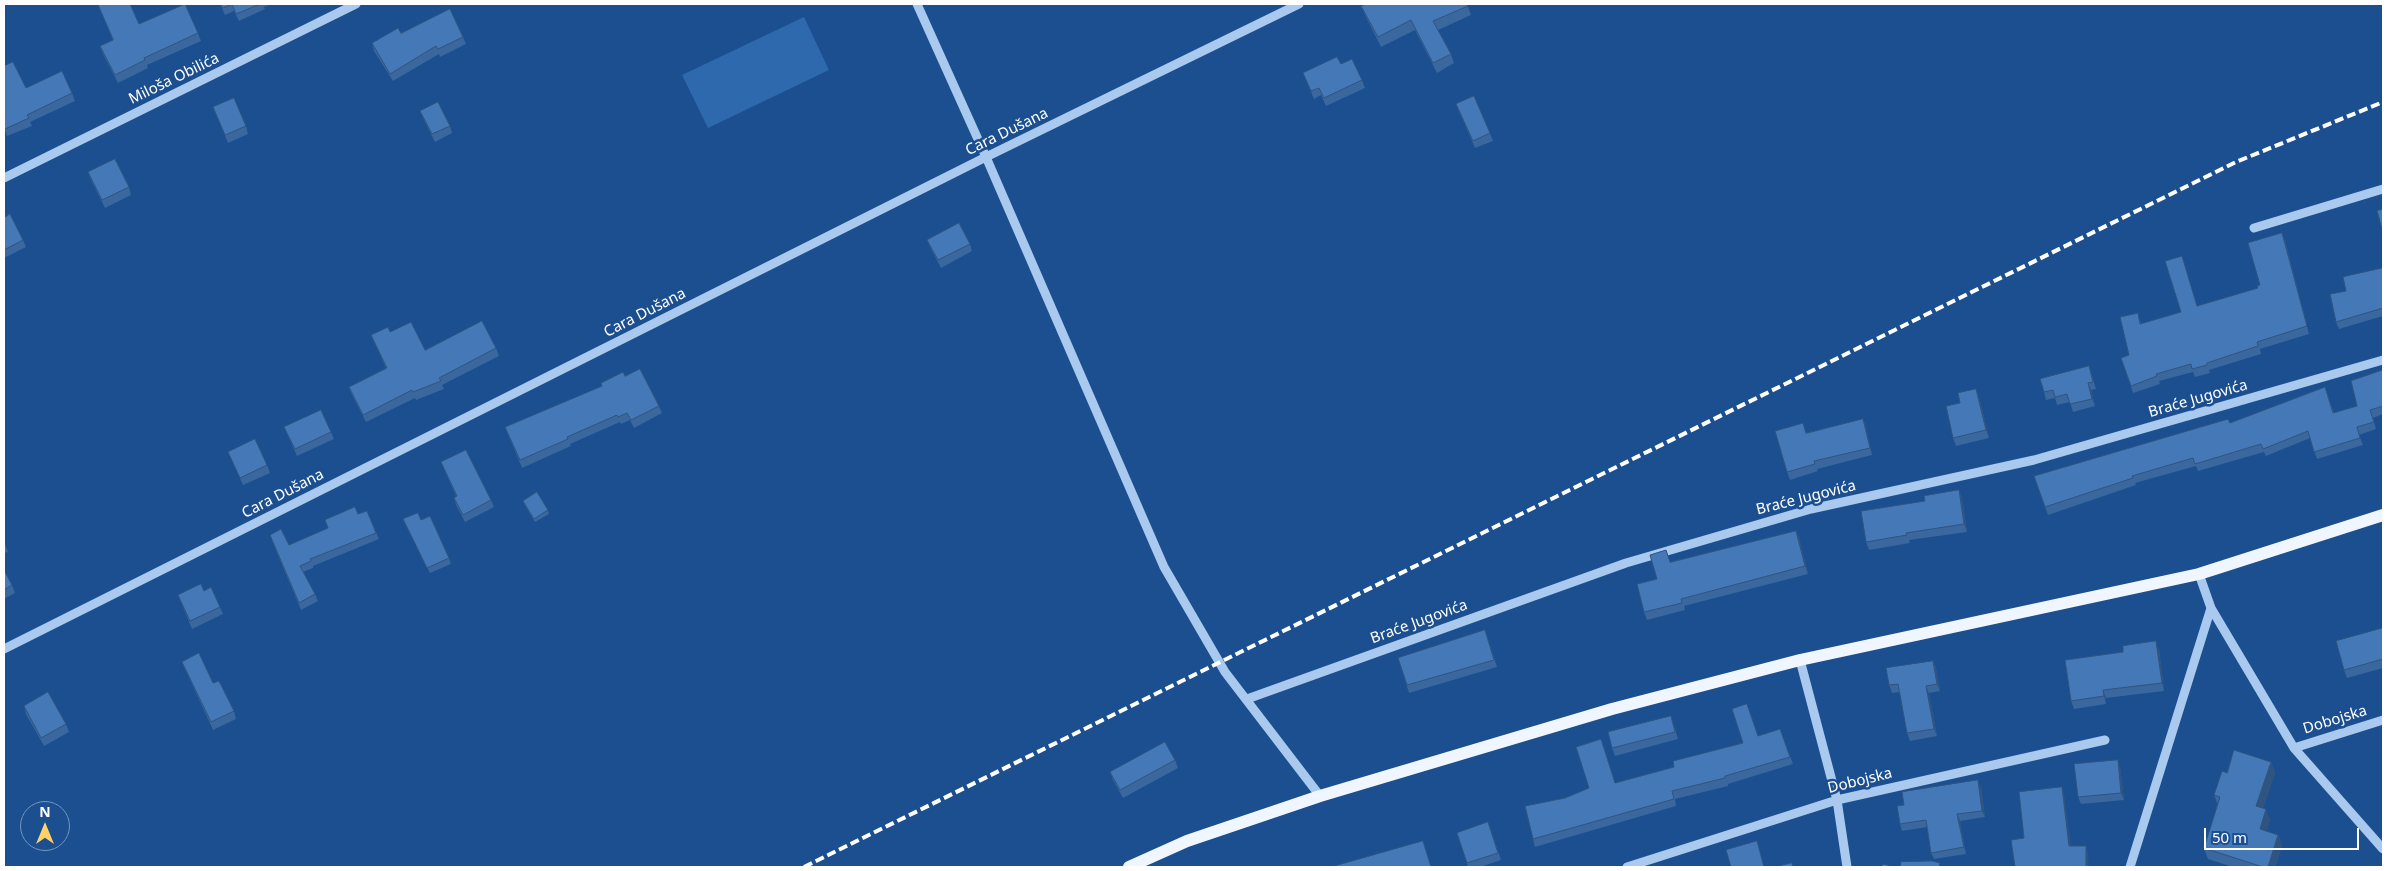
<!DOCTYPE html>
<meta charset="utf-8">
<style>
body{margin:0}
#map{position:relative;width:2387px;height:871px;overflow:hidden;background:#1b4f8f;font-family:"Noto Sans",sans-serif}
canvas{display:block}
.frame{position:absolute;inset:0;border:5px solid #fff;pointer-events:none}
.north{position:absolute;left:20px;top:801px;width:50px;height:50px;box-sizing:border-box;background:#1b4f8f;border:1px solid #7695bc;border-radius:50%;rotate:0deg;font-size:14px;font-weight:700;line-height:20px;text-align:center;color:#fff}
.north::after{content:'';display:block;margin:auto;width:18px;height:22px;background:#ffd166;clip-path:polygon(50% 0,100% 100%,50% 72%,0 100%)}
.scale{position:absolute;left:2204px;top:828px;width:155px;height:22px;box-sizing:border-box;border:2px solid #fff;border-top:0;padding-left:6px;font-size:15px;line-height:18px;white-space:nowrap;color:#fff;-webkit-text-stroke:4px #1b4f8f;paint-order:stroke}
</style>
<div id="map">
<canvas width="2387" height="871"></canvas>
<div class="frame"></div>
<div class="north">N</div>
<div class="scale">50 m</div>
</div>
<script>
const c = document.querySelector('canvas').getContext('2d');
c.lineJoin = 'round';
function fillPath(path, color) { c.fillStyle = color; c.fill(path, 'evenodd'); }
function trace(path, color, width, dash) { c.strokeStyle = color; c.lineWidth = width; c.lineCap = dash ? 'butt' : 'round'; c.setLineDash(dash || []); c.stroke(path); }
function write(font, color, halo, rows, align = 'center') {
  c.font = font + ' "Noto Sans",sans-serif'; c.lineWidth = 5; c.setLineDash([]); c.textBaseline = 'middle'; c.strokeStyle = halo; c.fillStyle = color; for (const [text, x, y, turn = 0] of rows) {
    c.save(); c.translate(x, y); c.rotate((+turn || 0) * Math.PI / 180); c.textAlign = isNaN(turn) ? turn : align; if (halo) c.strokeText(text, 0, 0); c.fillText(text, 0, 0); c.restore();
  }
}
fillPath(new Path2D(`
 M804,17l25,53 -121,58 -26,-53z`), '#2e69ad');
trace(new Path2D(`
 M917,4l69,153 178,410 61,105 95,124
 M4,178l352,-174
 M2254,228l129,-39
 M2199,574l12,34 83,140 89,101
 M4,649l982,-492 313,-153
 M1800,660l37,140 10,67
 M1247,699l379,-136 185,-54 223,-49 349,-100
 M2294,748l89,-28
 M1627,867l210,-67 268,-60
 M2130,867l81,-259`), '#a9c9ee', 9);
trace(new Path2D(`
 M1129,867l58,-26 133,-45 292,-87 188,-49 399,-86 184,-59`), '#f0f6ff', 12);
trace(new Path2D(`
 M804,867l1432,-705 147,-60`), '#fff', 4, [9, 4]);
fillPath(new Path2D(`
 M98,4l41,20 59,9 3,8 -54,24 1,3 -30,15 -15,-29 -3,-8 13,-6z
 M220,4h51l-7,3 1,2 -26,12 -5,-10 -9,4z
 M1467,4l4,11 -33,15 13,24 3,9 -17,10 -22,-43 -34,17 -16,-32 -4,-9z
 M463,37l3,7 -26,13 -1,-3 -46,27 -19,-30 -2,-8z
 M1341,64l21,16 3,8 -39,18 -5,-11 -7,4 -11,-26z
 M4,66l22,22 46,5 3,8 -45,21 2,4 -25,10 -3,-8z
 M1456,104l34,29 3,8 -18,7z
 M213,107l33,19 2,8 -20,9z
 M420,111l30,15 2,7 -17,9 -12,-24z
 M88,172l41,15 2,8 -26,13 -14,-28z
 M4,218l19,22 3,7 -22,11z
 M927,240l43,4 2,7 -31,17 -11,-21z
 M2285,240l24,94 -49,15 1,5 -52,16 1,3 -15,4 -2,-5 -34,9 1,3 -27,9 -12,-35 8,-3 12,-35v4l40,-12 3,-49 13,43 61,-18z
 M2383,268v48l-44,13 -3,-7z
 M390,332l35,18 71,-2 3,8 -57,29 2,4 -28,11 -1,-2 -49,24 -14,-27 -3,-8 37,-19 -15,-33z
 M2089,366l7,23 -5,1 4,16 -22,6 -3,-10 -13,3 -2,-7 -9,2 -2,-8z
 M2383,370v44l-10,4 3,11 -17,6 4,10 -46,14 -7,-21 -44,18 -2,-4 -66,19 -2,-5 -61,17 1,2 -88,30 -14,-39 196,-53 95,-36 9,26 23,-7z
 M625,376l34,30 3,7 -28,15 -4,-8 -9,4 -1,-2 -50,22 1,2 -49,22 -17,-41 97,-40 -1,-4z
 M1976,389l3,8 10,41 -33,8 -3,-8 7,-35z
 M1863,419l3,8 6,28 -55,14 1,2 -28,9 -3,-8 19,-39z
 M284,427l47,5 3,7 -37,17z
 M228,452l39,13 3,8 -27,12z
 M441,462l50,38 3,7 -29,15 -9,-17 -2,-7 2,-2z
 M1959,490l3,8 5,34 -58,8 1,3 -41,7 -3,-8 59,-41z
 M523,501l25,9 1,4 -14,8 -11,-18z
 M367,511l12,28 -66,27v2l-10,4 12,22 3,7 -17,9 -29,-69 17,4 39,-16z
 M403,519l18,1 28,38 2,6 -21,9z
 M1796,531l3,7 9,36 -124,32 1,4 -38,10 -3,-8 13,-33z
 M4,541l4,11 -4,1z
 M4,570l8,15 3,8 -11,6z
 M204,591l16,16 3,7 -31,15 -14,-34z
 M2383,628v40l-36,10 -3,-8z
 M1485,630l12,37 -88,26 -11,-35z
 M2159,649l5,42 -58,7v6l-32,5 -3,-8z
 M1933,661l3,7 4,23 -11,2 8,43 -27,5 -3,-8 -7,-41 -8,1 -3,-8z
 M182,662l31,21 21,28 2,8 -23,11 -28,-61z
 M24,706l42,18 3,8 -25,14 -18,-32z
 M1671,716l7,23 -63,17 -3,-8z
 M1780,729l13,35 -65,20v2l-53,13 1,7 -141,41 -2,-8 32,-41 24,-10 15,-41 11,36 59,-16z
 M1175,760l3,8 -55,30 -10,-18 -3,-8z
 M2271,762l4,11 -12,35 7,12 -4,11 12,4 4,11 -7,21h-42l-25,-8 -4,-11 14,-43 -4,-10 13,-22z
 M2120,767l4,33 -43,4 -3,-7z
 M1981,787l4,30 -25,4 6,33 -32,5 -3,-6 -4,-26 -25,4 -2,-7z
 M1488,822l13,38 -21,7h-12l-11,-34z`), '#3a679d');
fillPath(new Path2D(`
 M2282,233l3,7 24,94 -2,-8z
 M2088,383l3,7 4,16 -3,-7z
 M1976,389l3,8 10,41 -3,-8z
 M1863,419l3,8 6,28 -2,-7z
 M1959,490l3,8 5,34 -3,-8z
 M1796,531l3,7 9,36 -3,-8z
 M2156,641l3,8 5,42 -2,-8z
 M1933,661l3,7 4,23 -3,-7z
 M1926,686l3,7 8,43 -3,-7z
 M2103,690l3,8v6l-2,-8z
 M2118,760l2,7 4,33 -3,-7z
 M2271,762l4,11 -15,44 -4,-11z
 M1978,780l3,7 4,30 -3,-6z
 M2062,787l2,7 8,59 -3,-7z
 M2266,809l4,11 -6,20 -4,-11z
 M1957,814l3,7 6,33 -2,-7z
 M2278,835l4,11 -7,21h-7z
 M2086,846l2,7 1,14h-3z`), '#305480');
const building = new Path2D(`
 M98,4h32l9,20 46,-20 13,29 -54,25 1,2 -30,15 -15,-29 13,-6z
 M221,4h39l-24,10 -4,-10 -9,4z
 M1366,4h101l1,2 -35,15 18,33 -18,9 -22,-43 -33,17 -17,-31z
 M450,9l13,28 -25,12 -2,-3 -46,28 -18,-31 26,-15 3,5z
 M1337,57l4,7 11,-5 10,21 -38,18 -5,-10 -8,3 -8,-18z
 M13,62l13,26 36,-17 10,22 -45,22 2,3 -24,11 -1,-2v-61z
 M1474,96l16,37 -17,8 -17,-37z
 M234,98l12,28 -21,9 -12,-28z
 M438,102l12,24 -18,8 -12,-23z
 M115,159l14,28 -27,13 -14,-28z
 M2383,209v23l-6,-21z
 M10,214l13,26 -19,10v-32z
 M959,223l11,21 -32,16 -11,-20z
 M2282,233l25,93 -50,16 1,4 -51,17v2l-15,4 -1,-5 -35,10 1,2 -26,10 -10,-28 8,-3 -9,-38 18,-4 2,11 41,-12 -16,-51 17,-5 15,50 61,-18 -1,-2 3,-1 -12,-42z
 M2383,268v40l-47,14 -6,-28 16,-3 -3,-14z
 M482,321l14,27 -57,30 2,3 -28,11 -1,-2 -49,25 -14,-28 38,-19 -16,-33 17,-8 2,5 21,-10 14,28z
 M2089,366l4,16 -5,1 4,16 -22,5 -3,-10 -12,3 -2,-7 -9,2 -4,-13z
 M640,369l19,37 -28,14 -4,-7 -9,4 -1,-2 -50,22 1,2 -48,21 -15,-33 97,-41 -1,-3 22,-11 2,4z
 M2383,370v36l-13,4 4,12 -17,5 3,11 -46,14 -6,-21 -45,18 -2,-5 -66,20 -2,-6 -61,18 1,2 -88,29 -11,-31 194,-57 2,4 95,-36 8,26 24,-7 -6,-25z
 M1976,389l10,41 -33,8 -7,-32 14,-3 -2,-10z
 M321,410l10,22 -36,17 -11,-22z
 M1863,419l7,29 -56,13 1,3 -28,8 -12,-41 28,-8 3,10z
 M255,439l12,26 -27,13 -12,-26z
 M466,450l25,50 -28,15 -9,-17 3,-2 -16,-34z
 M1959,490l5,34 -58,9 1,2 -41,7 -5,-31 64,-10 -1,-5z
 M537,492l11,18 -14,9 -11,-18z
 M355,507l3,7 9,-3 9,22 -66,26 1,2 -11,5 15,28 -16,9 -29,-68 11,-6 8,16 39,-17 -3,-8z
 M418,513l3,7 9,-4 19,42 -22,10 -24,-49z
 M1796,531l9,35 -124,33 1,4 -38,9 -7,-28 20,-5 -7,-24 16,-5 4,12z
 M4,570l8,15 -8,5z
 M201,584l3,7 7,-4 9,20 -30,14 -12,-26z
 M2383,628v31l-39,11 -8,-29z
 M1485,630l9,30 -87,25 -9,-27z
 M2156,641l6,42 -59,7 1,6 -33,5 -6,-41 58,-8v-6z
 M199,653l14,30 6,-2 15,30 -23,11 -29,-60z
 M1933,661l4,23 -11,2 8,43 -27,4 -9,-49 -9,1 -3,-17z
 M48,692l18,32 -25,14 -17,-32z
 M1747,704l11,32 22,-7 10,28 -65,19v2l-53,13 2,8 -141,40 -8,-33 40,-8 24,-10 -13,-41 25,-8 14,44 59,-16 -1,-6 70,-18 -11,-34z
 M1671,716l4,16 -63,16 -4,-16z
 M1165,742l10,18 -55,30 -10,-18z
 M2234,750l37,12 -15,44 10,3 -6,20 18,6 -10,32h-5l-59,-19 16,-51 -6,-2 8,-24 5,2z
 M2118,760l3,33 -43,4 -4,-33z
 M1978,780l4,31 -25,3 7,33 -33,6 -5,-33 -26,4 -3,-18 7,-1 -2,-13z
 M2062,787l7,59h17v21h-71l-4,-27 13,-2 -5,-46z
 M1488,822l10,31 -31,10 -10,-30z
 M1423,841l8,26h-100z
 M1757,841l7,26h-33l-5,-17z
 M1932,861l8,2 -1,4h-39l1,-5z
 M1792,863l1,4h-19z
 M1883,864l12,3h-13z`);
fillPath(building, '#4478b7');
trace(building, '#305480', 1);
write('15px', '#fff', '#1b4f8f', [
 ["Miloša Obilića",174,79,-26],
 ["Cara Dušana",1007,132,-26],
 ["Cara Dušana",645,313,-27],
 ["Braće Jugovića",2198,399,-16],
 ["Cara Dušana",283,494,-27],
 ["Braće Jugovića",1806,498,-14],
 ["Braće Jugovića",1419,622,-20],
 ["Dobojska",2335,720,-17],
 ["Dobojska",1860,781,-14]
]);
</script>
